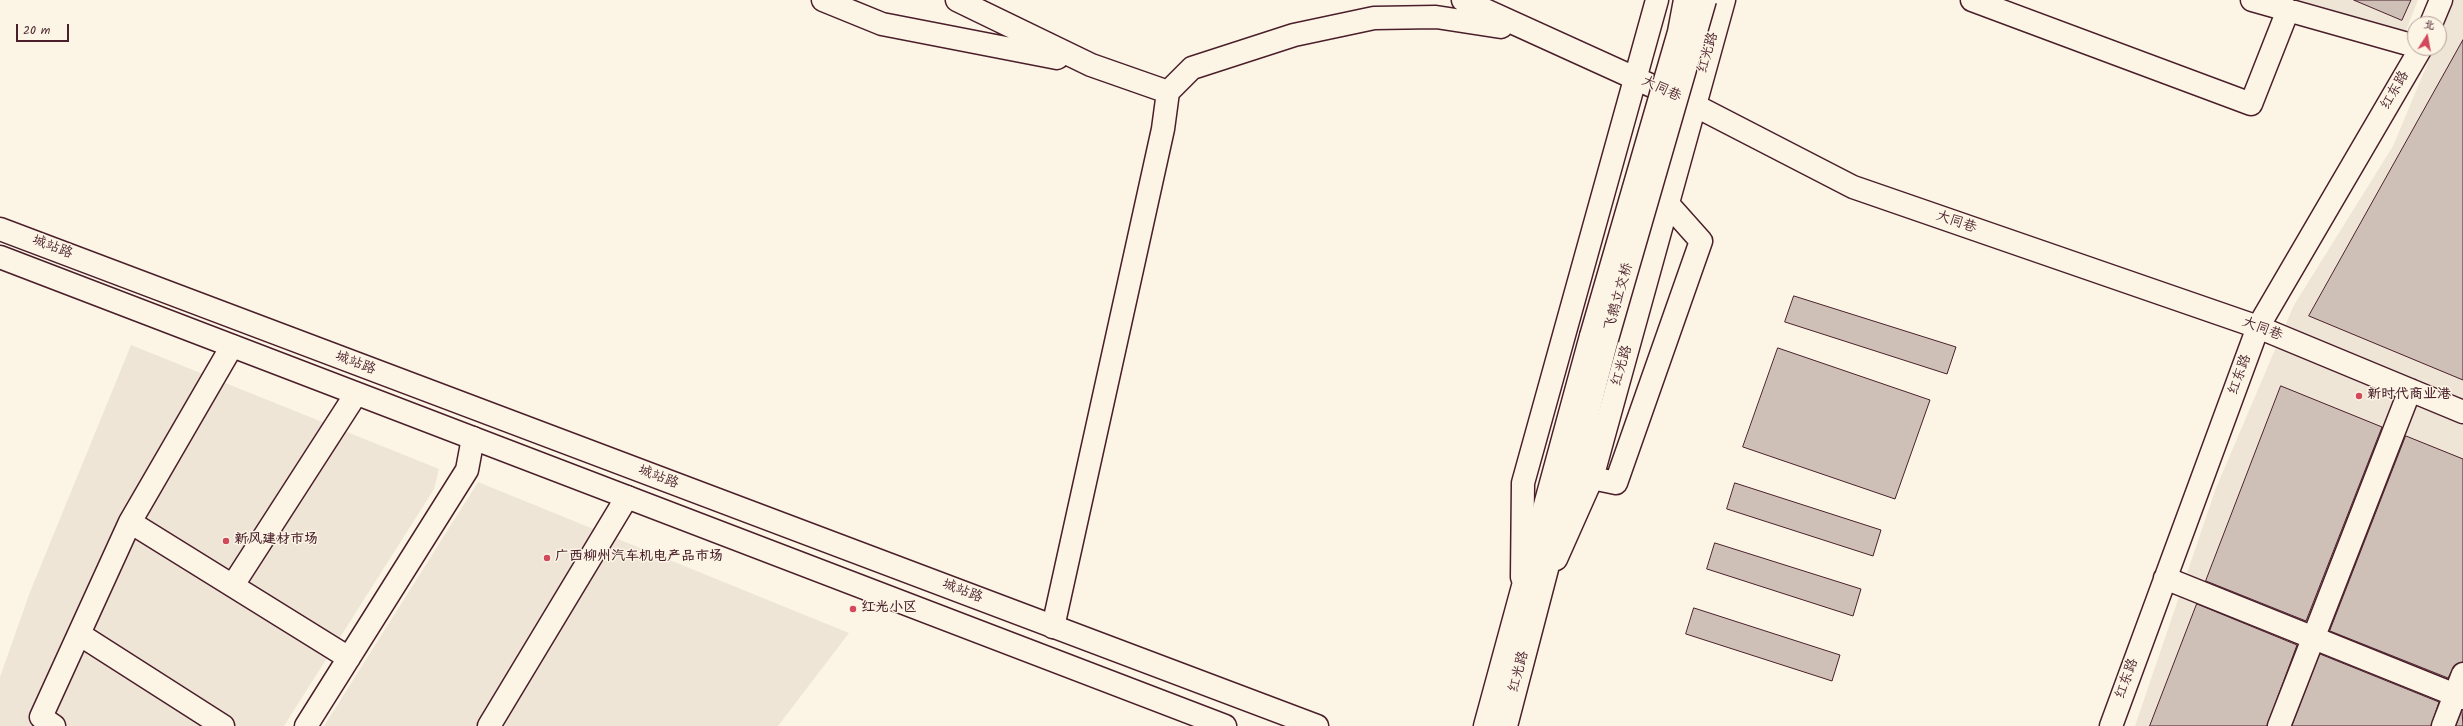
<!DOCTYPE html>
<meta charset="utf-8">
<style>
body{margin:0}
#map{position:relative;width:2463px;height:726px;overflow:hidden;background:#fcf5e5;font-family:Kalam,"LXGW WenKai TC",sans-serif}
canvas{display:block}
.north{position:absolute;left:2407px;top:16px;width:40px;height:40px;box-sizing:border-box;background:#fcf5e5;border:1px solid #b59f9b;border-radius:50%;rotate:11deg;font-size:11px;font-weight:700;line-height:16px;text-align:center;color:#4a1f2b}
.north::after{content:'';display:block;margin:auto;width:14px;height:18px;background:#d1495b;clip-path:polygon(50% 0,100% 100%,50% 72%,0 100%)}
.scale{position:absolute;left:16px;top:24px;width:53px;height:18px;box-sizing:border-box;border:2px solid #4a1f2b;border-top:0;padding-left:5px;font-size:12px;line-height:14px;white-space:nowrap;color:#4a1f2b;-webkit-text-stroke:3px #fcf5e5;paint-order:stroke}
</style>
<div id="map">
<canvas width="2463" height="726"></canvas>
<div class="north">北</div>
<div class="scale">20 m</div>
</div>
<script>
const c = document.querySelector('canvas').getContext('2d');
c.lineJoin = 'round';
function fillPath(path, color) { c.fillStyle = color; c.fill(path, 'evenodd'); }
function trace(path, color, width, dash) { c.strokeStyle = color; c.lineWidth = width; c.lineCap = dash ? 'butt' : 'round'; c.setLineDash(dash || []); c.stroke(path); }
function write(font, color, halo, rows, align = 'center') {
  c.font = font + ' Kalam,"LXGW WenKai TC",sans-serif'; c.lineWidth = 3; c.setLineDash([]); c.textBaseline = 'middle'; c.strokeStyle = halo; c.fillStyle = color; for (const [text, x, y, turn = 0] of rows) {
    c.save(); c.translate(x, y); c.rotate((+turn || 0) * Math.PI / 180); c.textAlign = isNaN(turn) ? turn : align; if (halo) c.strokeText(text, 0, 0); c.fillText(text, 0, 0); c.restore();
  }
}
fillPath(new Path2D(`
 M2297,0h121l-13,33z
 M2454,0h9v726h-328l81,-238 78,-183 99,-159 41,-98h5v-12z
 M131,345l308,124 -5,20 -150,237h-284v-49l30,-85z
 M478,482l371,151 -71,93h-454z`), '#eee5d7');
const building = new Path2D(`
 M2354,0h57l-9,20z
 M2463,40v340l-154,-64z
 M1794,296l162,51 -9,27 -162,-52z
 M1778,348l152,52 -35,99 -152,-52z
 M2281,386l101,41 -76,194 -100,-40z
 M2406,436l57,23v203l-8,3 -7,13 -118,-47z
 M1735,483l146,47 -8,26 -146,-47z
 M1715,543l146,46 -8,27 -146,-47z
 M2197,604l100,41 -30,81h-117z
 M1694,608l146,47 -8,26 -146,-47z
 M2320,654l119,48 -8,24h-139z
 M2462,710l1,16h-7z`);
fillPath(building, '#cfc0b7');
trace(building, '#4a1f2b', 1);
const minor = new Path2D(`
 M823,0l59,24 175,34
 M957,0l134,65 77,27 24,-24 102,-33 80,-17 62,-1 65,10
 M1463,0l231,105 159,82 405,140 205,85
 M1972,0l279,104 37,-94
 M2252,0l163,46
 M2431,24l10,-24
 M1592,478l24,5 85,-242 -33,-37
 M130,522l219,136
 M1556,559l36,-81 132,-478
 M1522,577l1,-94 134,-483
 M2165,578l298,120
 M233,585l123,-191
 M1053,627l110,-498 5,-37
 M79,634l144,92
 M54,726l-13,-9 89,-195 102,-176
 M306,726l161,-256 6,-32
 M489,726l138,-229
 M2111,726l147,-399 163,-279
 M2279,726l131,-336
 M2443,726l20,-52`);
const major = new Path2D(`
 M0,229l1317,497
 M0,257l1225,469
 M1485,726l106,-390
 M1506,726l101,-387`);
trace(minor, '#4a1f2b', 25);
trace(major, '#4a1f2b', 25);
trace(minor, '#fcf5e5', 22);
trace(major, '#fcf5e5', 22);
const majorBridge = new Path2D(`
 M1591,336l88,-304 6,-32
 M1607,339l98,-339`);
trace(majorBridge, '#4a1f2b', 25, []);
trace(majorBridge, '#fcf5e5', 22);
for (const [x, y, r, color] of [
 [2359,396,4,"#d1495b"],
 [226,541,4,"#d1495b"],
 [547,558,4,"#d1495b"],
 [853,609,4,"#d1495b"]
]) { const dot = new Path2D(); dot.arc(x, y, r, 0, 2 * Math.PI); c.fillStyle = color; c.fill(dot); trace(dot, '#fcf5e5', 1.5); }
write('14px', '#4a1f2b', '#fcf5e5', [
 ["红光路",1709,53,-74],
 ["大同巷",1661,90,25],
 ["红东路",2396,91,-60],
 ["大同巷",1956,223,19],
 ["城站路",52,248,21],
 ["飞鹅立交桥",1620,297,-74],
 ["大同巷",2262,330,21],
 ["城站路",355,364,21],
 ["红光路",1623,366,-74],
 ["红东路",2241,375,-70],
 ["城站路",658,478,21],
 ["城站路",962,592,21],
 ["红光路",1520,672,-75],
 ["红东路",2128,679,-70]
]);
write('bold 14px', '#4a1f2b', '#fcf5e5', [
 ["新时代商业港",2367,396],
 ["新风建材市场",234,541],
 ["广西柳州汽车机电产品市场",555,558],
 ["红光小区",861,609]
], 'left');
</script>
